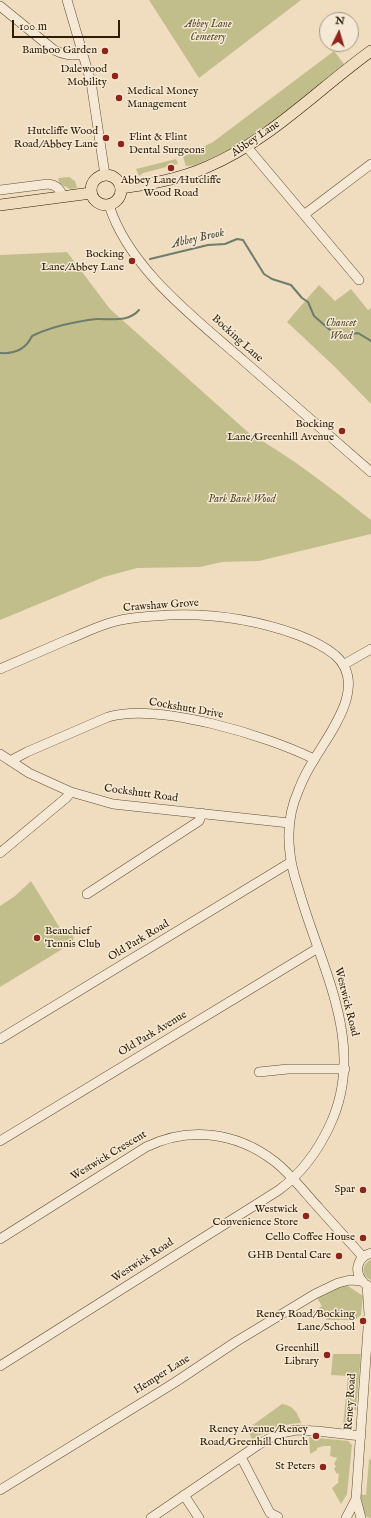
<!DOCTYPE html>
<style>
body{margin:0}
#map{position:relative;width:371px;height:1518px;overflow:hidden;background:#f0ddbf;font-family:"IM FELL English",serif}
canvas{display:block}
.north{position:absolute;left:319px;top:12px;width:40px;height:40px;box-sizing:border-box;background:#f5e9d5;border:1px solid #a59781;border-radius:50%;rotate:5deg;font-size:11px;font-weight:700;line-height:16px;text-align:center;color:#2d1d04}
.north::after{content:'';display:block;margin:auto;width:14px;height:18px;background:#8f2418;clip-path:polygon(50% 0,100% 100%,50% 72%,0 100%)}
.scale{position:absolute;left:12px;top:20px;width:108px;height:18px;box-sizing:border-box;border:2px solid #2d1d04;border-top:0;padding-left:5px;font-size:12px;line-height:14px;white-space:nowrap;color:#2d1d04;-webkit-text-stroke:3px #f5e9d5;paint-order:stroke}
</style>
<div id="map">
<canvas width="371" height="1518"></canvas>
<div class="north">N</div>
<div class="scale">100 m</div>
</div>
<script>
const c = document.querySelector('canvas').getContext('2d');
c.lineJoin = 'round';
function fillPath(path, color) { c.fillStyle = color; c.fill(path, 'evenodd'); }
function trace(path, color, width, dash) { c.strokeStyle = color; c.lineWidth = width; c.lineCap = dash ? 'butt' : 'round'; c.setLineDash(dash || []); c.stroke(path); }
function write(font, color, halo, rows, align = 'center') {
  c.font = font + ' "IM FELL English",serif'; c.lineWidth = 3; c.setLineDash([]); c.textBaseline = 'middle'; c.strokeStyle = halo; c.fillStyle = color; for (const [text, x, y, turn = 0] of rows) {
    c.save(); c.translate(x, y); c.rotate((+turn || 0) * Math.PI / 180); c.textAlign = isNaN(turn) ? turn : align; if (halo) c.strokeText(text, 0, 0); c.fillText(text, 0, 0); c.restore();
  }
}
fillPath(new Path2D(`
 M149,0h152l-102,78z
 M334,51l10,13c-42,34 -86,77 -137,96 -7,3 -13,6 -21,6l-3,-9 30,-15z
 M176,159l2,5 -35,9 -4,3 -3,-7z
 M69,177l6,4 2,7 -7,1 -10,-5 -2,-6z
 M67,252l43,57 140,125c43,24 82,55 121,86v14l-112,27 -37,1 -22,5 -63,1 -33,9 -104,43v-365z
 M319,285l16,16 16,-12 17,21 3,-2v96l-35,-36 -49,-46z
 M31,881l32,52 9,-4 2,13 -74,45v-81l15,-10z
 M371,1260v20c-10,-4 -10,-16 0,-20z
 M345,1284l18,12 -2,19 -6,5h-29v-3l-20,-1 16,-10 -5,-8z
 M333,1354h28l-5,56h-2l-1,7 -10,8 5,-49 -17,-1z
 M282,1404c11,1 16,9 19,19 -20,1 -32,7 -49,17l-3,-8 1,-5z
 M309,1437l39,4 4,4 -5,49 -6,10 -9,-16 7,-6 -1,-1 1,-8 -2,1 -3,-5 2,-3 -2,-2 3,-6 -7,-2 1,-10h-7l-7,2v2l-7,4z
 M369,1459l2,1v58c-11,-2 -11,-15 -13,-24l8,1z`), '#c2be8c');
trace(new Path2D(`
 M150,259l58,-14 17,-1 12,-5 6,1 21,34 8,5 19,6 11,13 6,4 6,14 23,20 21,-3 13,8
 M0,353c14,1 26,-4 32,-17 14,-7 29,-11 45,-14 7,-1 14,-3 21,-3 15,0 31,3 41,-9`), '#6e7c6e', 2);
const minor = new Path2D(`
 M67,0l24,82 14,93
 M0,6l54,44c10,5 17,6 29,4
 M247,147l112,133
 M0,190l48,-6c9,1 12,5 15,13
 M109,205c20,64 87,114 136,157 42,37 84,73 126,110
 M305,214l66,-50
 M343,665l28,-16
 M0,669c23,-10 46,-20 69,-30 15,-6 29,-13 44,-17 13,-4 28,-5 42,-6 49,-4 96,2 143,19 13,5 26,11 37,20 34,30 -5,77 -21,105 -6,9 -11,19 -15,29 -9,20 -12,42 -9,64 1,14 6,28 10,41 22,76 67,152 30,231 -12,26 -28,48 -51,65l-279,176
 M0,754l29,19 42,19 42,12 176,19
 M10,761l17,-9 81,-35c50,-15 160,19 206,42
 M0,853l66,-55 5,-6
 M87,894l112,-73 3,-8
 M0,1039l291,-177
 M259,1072l29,-3h57
 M0,1141l318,-193
 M0,1239l146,-92c43,-21 90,-15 128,14 17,13 30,31 44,46 15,17 30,33 45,50
 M364,1283c-11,-11 -7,-26 7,-30
 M241,1457l29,56 8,4
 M0,1490l174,-107 63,-42 78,-47 23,-11 12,-3 12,1
 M184,1495l15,23
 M151,1518l107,-73 19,-11 19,-4 21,1 44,5
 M346,1518l10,-19
 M361,1518l-5,-19 13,-185 -2,-29`);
const major = new Path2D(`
 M91 190a15 15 0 1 1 30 0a15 15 0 1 1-30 0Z
 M121,188c30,-4 59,-9 86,-21 62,-26 110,-77 164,-116
 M0,205l91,-12`);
trace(minor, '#5e4d33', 10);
trace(major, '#2d1d04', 12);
trace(minor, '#f5e9d5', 9);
trace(major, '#f0ddbf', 11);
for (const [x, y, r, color] of [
 [105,51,4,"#8f2418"],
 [115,76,4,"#8f2418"],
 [119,98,4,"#8f2418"],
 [106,138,4,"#8f2418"],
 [121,144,4,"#8f2418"],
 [171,168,4,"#8f2418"],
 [132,261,4,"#8f2418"],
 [342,431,4,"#8f2418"],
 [37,938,4,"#8f2418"],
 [363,1190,4,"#8f2418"],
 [306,1216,4,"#8f2418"],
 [363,1238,4,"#8f2418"],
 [339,1256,4,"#8f2418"],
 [363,1321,4,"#8f2418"],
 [327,1355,4,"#8f2418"],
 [316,1436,4,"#8f2418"],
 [323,1467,4,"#8f2418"]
]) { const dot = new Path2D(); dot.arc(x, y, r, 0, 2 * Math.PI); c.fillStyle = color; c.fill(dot); trace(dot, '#f5e9d5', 1.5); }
write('italic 11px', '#5a4d2d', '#f5e9d5', [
 ["Abbey Lane",208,25],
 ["Cemetery",208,38],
 ["Chancet",341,324],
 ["Wood",341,337],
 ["Park Bank Wood",242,500]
]);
write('11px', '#2d1d04', '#f5e9d5', [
 ["Bamboo Garden",97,51],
 ["Dalewood",107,70],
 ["Mobility",107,83],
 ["Medical Money",127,92,"left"],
 ["Management",127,105,"left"],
 ["Hutcliffe Wood",98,132],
 ["Road/Abbey Lane",98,145],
 ["Flint & Flint",129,138,"left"],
 ["Dental Surgeons",129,151,"left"],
 ["Abbey Lane/Hutcliffe",171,181,"center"],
 ["Wood Road",171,194,"center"],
 ["Bocking",124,255],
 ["Lane/Abbey Lane",124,268],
 ["Bocking",334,425],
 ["Lane/Greenhill Avenue",334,438],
 ["Beauchief",45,932,"left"],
 ["Tennis Club",45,945,"left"],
 ["Spar",355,1190],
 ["Westwick",298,1210],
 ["Convenience Store",298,1223],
 ["Cello Coffee House",355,1238],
 ["GHB Dental Care",331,1256],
 ["Reney Road/Bocking",355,1315],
 ["Lane/School",355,1328],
 ["Greenhill",319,1349],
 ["Library",319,1362],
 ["Reney Avenue/Reney",308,1430],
 ["Road/Greenhill Church",308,1443],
 ["St Peters",315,1467]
], 'right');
write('11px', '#2d1d04', '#f5e9d5', [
 ["Abbey Lane",256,139,-34],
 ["Bocking Lane",237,339,42],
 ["Crawshaw Grove",161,606,-4],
 ["Cockshutt Drive",186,709,10],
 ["Cockshutt Road",141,794,8],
 ["Old Park Road",139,941,-31],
 ["Westwick Road",346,1002,76],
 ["Old Park Avenue",153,1034,-31],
 ["Westwick Crescent",109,1156,-31],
 ["Westwick Road",143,1261,-33],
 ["Hemper Lane",162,1375,-32],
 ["Reney Road",351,1402,-86]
]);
write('italic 12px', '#4e4c39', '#f5e9d5', [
 ["Abbey Brook",198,239,-13]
]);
</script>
